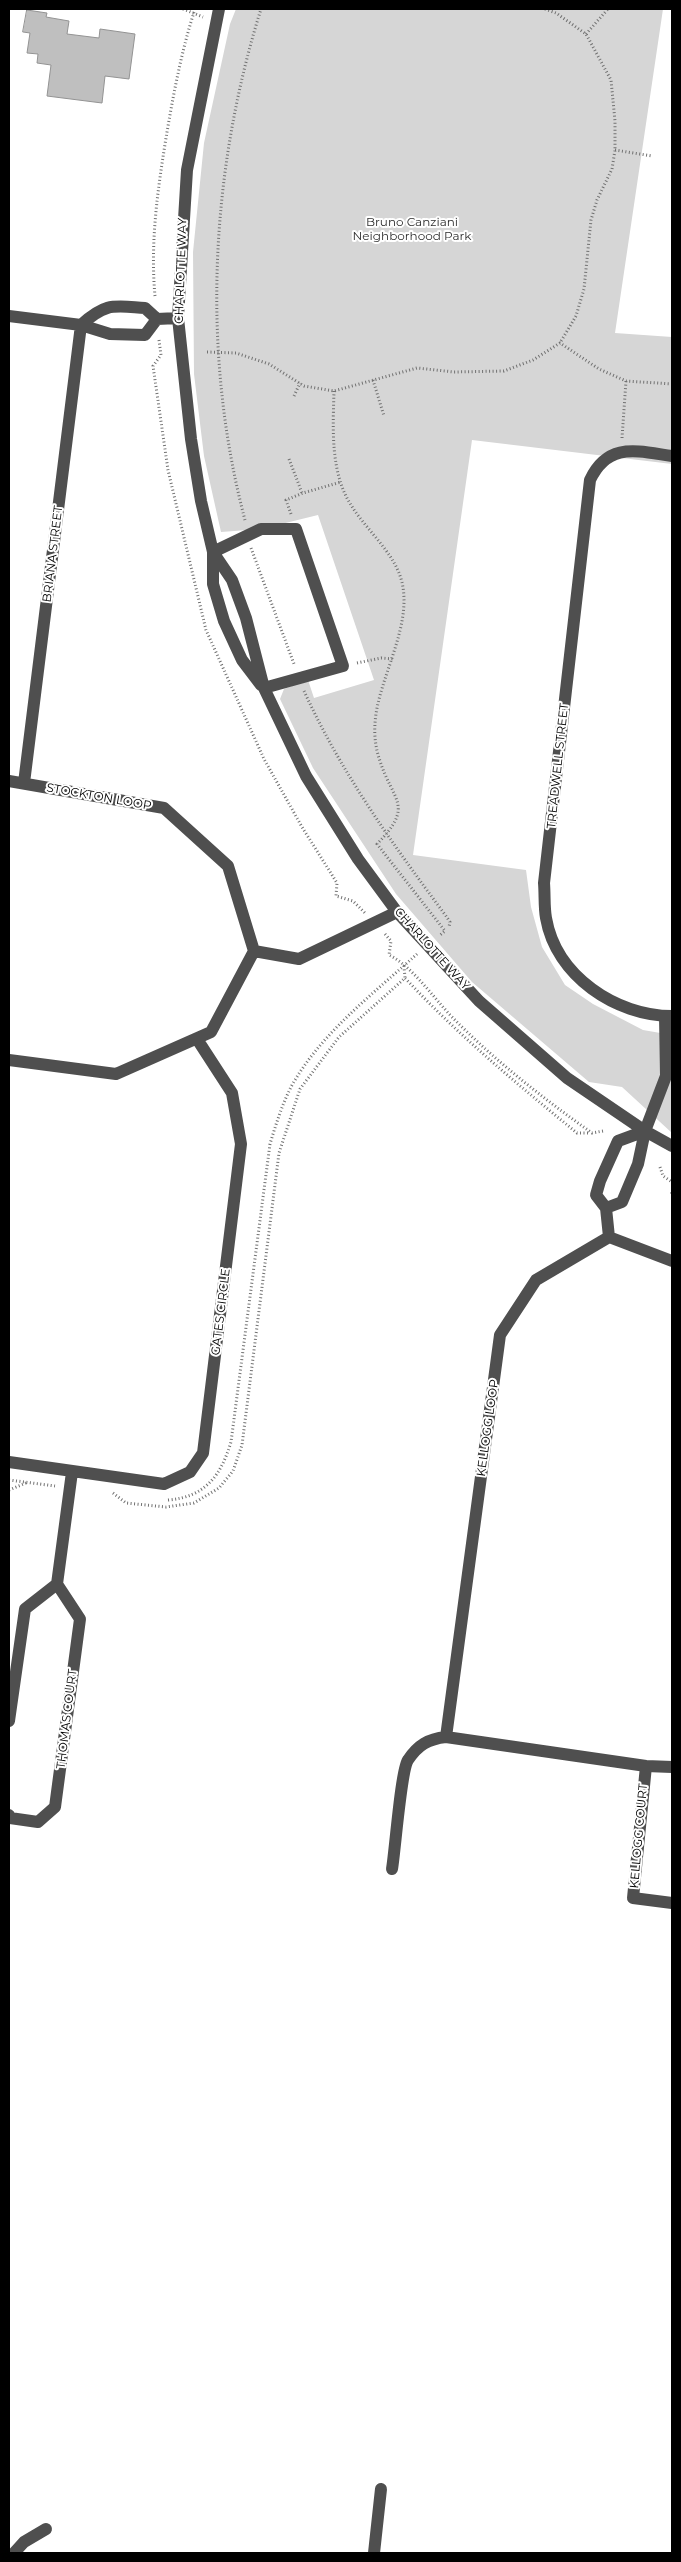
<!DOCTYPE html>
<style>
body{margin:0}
#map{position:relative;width:681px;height:2562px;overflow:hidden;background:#fff;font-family:Montserrat,sans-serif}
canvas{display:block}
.frame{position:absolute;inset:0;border:10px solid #000;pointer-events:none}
</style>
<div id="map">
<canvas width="681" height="2562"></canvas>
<div class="frame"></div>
</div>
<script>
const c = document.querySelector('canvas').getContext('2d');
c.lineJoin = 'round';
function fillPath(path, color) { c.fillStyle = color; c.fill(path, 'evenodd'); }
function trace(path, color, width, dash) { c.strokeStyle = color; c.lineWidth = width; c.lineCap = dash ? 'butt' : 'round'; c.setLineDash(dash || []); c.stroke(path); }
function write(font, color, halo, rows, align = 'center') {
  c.font = font + ' Montserrat,sans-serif'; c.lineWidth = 4; c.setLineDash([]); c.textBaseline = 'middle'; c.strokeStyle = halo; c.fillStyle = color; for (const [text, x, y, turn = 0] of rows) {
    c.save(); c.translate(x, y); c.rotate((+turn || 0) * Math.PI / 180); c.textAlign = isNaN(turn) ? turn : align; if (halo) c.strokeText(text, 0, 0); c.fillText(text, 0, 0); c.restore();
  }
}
fillPath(new Path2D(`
 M236,9h427l-48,324 57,4v127l-200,-24 -59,415 113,15 5,37 11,40 23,38 28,19 50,26 29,5v98l-50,-46 -33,-5 -117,-100 -76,-88 -83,-126 -33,-69 4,-10 24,-9 6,18 60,-18 -56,-165 -57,14 -40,3 -17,-76 -10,-82 -1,-122 11,-109 26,-119z`), '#d6d6d6');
const building = new Path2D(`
 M27,10l20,3 -1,4 23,4 -2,13 32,4 1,-9 35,5 -6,45 -24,-3 -3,27 -55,-7 4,-31 -14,-2 1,-9 -11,-1 3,-20 -7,-1z`);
fillPath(building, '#bfbfbf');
trace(building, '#939393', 1);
trace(new Path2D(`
 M183,9l20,8
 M545,9l11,4 30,21 25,46 4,41v29l-3,19 -15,31 -6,20 -7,69 -8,27 -16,27
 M586,34l22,-25
 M615,150l37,6
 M155,296c-5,-55 3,-109 12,-164 7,-41 15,-83 28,-123
 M159,340l2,15 -8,11 15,104 38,160 58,129 38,68 35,56 -1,13 17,5 12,12
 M207,352l29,1 33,11 35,22 30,5 83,-23 37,4 50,-1 29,-11 27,-17 39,26 27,12 46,3
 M373,380l11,36
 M334,391c-1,37 -4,81 17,114 14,23 38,43 48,68 19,47 -22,105 -24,151 -1,12 1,26 5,37 13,41 35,44 -3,83l68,87 -6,5
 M294,396l6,-13
 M622,438l4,-57
 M289,459l13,34
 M291,514l-5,-14 17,-7 38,-11
 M245,520c-44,-166 -35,-348 16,-511
 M251,548l43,116
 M357,663l24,-5 12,1
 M304,691c38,83 88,152 142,225l4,6 -1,5
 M385,934l6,7 -2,14c25,12 47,47 68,67 41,41 87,77 135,111l11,-2
 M404,966l1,12
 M660,1167l3,9 9,6
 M671,1192l1,1
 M9,1480l46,6
 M9,1490l17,-7
 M113,1493l13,10 40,4 28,-4 25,-15 14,-17 9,-26 37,-292 21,-64 39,-52 66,-59c53,57 112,106 172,155h13
 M168,1500c38,-3 53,-25 63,-58l39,-298c6,-20 12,-39 21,-57 29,-53 82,-93 126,-133`), '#717171', 3, [1, 2.5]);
trace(new Path2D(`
 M219,9l-32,161 -9,148 13,121 10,62 12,51v32l11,37 18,39 19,25
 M9,316l72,9 29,9 35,1 12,-16
 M81,325c25,-23 33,-19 64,-17l12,11 21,-1
 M672,456c-36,-5 -64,-14 -82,24l-46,403c1,12 0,24 2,35 10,58 70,98 126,98
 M213,552l19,28 14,38 18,70 42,88 52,83 39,53 82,89 88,77 78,53 27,15
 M213,552l48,-23h35l47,137 -79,22
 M9,781l155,27 64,58 26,85 -43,81 -95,42 -107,-14
 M24,783l57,-458
 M254,951l45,8 98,-47
 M606,1208l16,-6 16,-38 7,-33 21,-55 -1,-60
 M609,1237l-3,-29 -10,-13 4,-14 18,-40 27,-10
 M9,1462l155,22 26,-12 13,-19 38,-309 -9,-51 -35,-54
 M9,1721l16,-112 32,-25
 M446,1737l54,-402 36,-55 73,-43 63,24
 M646,1766l-13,132 39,5
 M9,1815l1,3 28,4 17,-15 25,-188 -23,-35 15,-112
 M392,1869c3,-17 9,-99 16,-109 10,-15 20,-21 38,-23l200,29 26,1
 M14,2553l10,-11 22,-13
 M374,2553l7,-64`), '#4f4f4f', 12);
write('12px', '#2d2d2d', '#fff', [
 ["Bruno Canziani",412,222],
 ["Neighborhood Park",412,236]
]);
write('12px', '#000', '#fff', [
 ["CHARLOTTE WAY",181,271,-88],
 ["BRIANA STREET",53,554,-83],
 ["TREADWELL STREET",558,766,-84],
 ["STOCKTON LOOP",99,797,10],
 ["CHARLOTTE WAY",432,949,48],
 ["GATES CIRCLE",221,1312,-83],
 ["KELLOGG LOOP",488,1428,-82],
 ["THOMAS COURT",67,1719,-83],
 ["KELLOGG COURT",639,1836,-85]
]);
</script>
